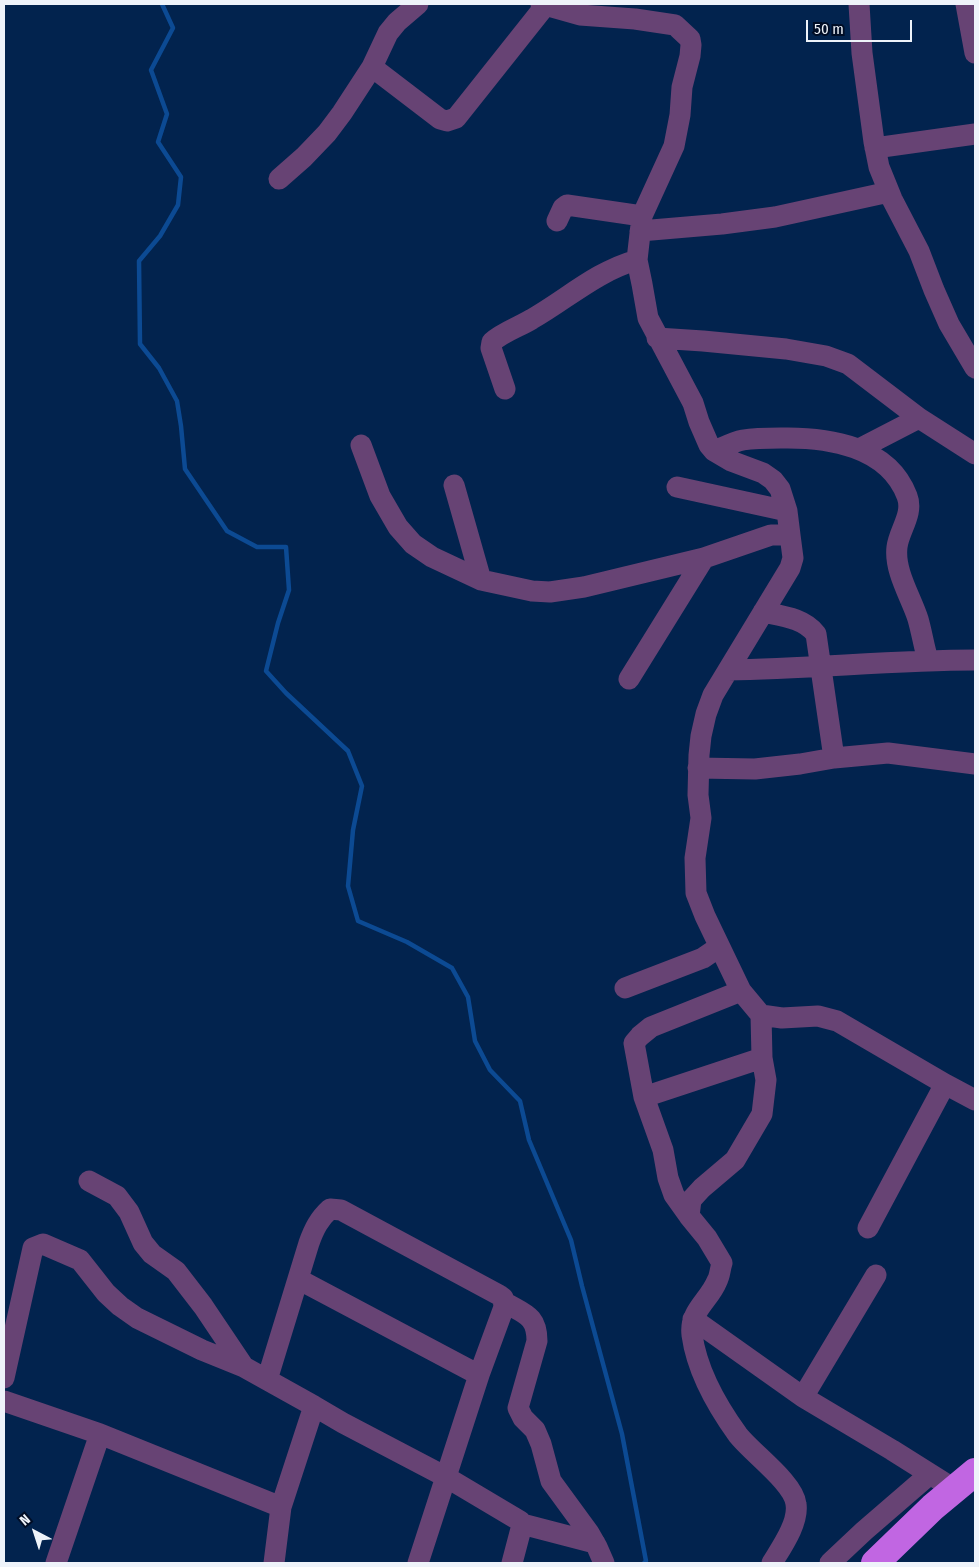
<!DOCTYPE html>
<style>
body{margin:0}
#map{position:relative;width:979px;height:1567px;overflow:hidden;background:#02234e;font-family:"Fira Sans Condensed",sans-serif}
canvas{display:block}
.frame{position:absolute;inset:0;border:5px solid #eef3fa;pointer-events:none}
.north{position:absolute;left:10px;top:1507px;width:50px;height:50px;-webkit-text-stroke:4px #000d25;paint-order:stroke;rotate:320deg;font-size:14px;font-weight:700;line-height:20px;text-align:center;color:#eef3fa}
.north::after{content:'';display:block;margin:auto;width:18px;height:22px;background:#eef3fa;clip-path:polygon(50% 0,100% 100%,50% 72%,0 100%)}
.scale{position:absolute;left:806px;top:20px;width:106px;height:22px;box-sizing:border-box;border:2px solid #eef3fa;border-top:0;padding-left:6px;font-size:15px;line-height:18px;white-space:nowrap;color:#eef3fa;-webkit-text-stroke:4px #000d25;paint-order:stroke}
</style>
<div id="map">
<canvas width="979" height="1567"></canvas>
<div class="frame"></div>
<div class="north">N</div>
<div class="scale">50 m</div>
</div>
<script>
const c = document.querySelector('canvas').getContext('2d');
c.lineJoin = 'round';
function trace(path, color, width, dash) { c.strokeStyle = color; c.lineWidth = width; c.lineCap = dash ? 'butt' : 'round'; c.setLineDash(dash || []); c.stroke(path); }
trace(new Path2D(`
 M162,4l11,24 -22,42 16,44 -9,28 23,35 -3,28 -18,31 -21,25 1,83 19,24 18,33 4,25 4,43 42,62 30,16h29l3,43 -11,33 -12,48 20,22 62,58 14,35 -9,44 -5,56 10,35 49,21 45,26 16,29 7,44 15,29 30,31 9,39 42,100 11,46 40,148 24,127 -2,2`), '#0c4a93', 4.5);
trace(new Path2D(`
 M541,4l39,11 55,4 40,6 15,14 1,6 -1,11 -8,31 -2,28 -6,31 -32,70 -5,44 5,24 6,34 45,85 6,19 10,23 5,6 17,10 32,12 10,7 7,9 7,22 3,24
 M859,4l3,49 12,89 5,25 13,32 27,52 15,39 15,34 26,44
 M966,4l9,49
 M372,67l68,52 7,2 9,-3 89,-112
 M875,148l100,-14
 M279,179l25,-22 23,-24 15,-20 30,-46 16,-34 9,-11 21,-18
 M557,221l6,-13 4,-3 75,11
 M640,231l82,-7 53,-7 114,-25
 M657,338l46,3 83,8 40,7 22,8 71,54 56,36
 M505,389l-14,-41 1,-6c11,-10 27,-15 40,-23 35,-20 65,-48 105,-59
 M361,445l19,51 18,31 15,17 19,13 49,23 51,11 18,1 34,-5 120,-29 67,-23h19l3,23 -3,10 -77,127 -7,19 -5,22 -2,19 -1,40 3,23 -6,40 1,35 9,23 36,75 20,24
 M859,449l60,-31
 M714,451c10,-4 19,-9 29,-11 12,-2 26,-2 38,-2 47,-1 107,8 126,58 7,18 -8,34 -10,51 -3,24 14,50 21,72 4,14 6,28 10,41
 M454,485l27,95
 M677,487l110,24
 M763,612c19,4 41,6 53,22l18,124
 M728,670c83,-1 165,-10 247,-10
 M629,679l75,-121
 M698,768l57,1 45,-5 34,-6 54,-5 87,11
 M625,988l78,-30 16,-11
 M644,1097l118,-39
 M89,1181l28,15 12,16 14,31 9,11 24,17 27,35 41,61 70,39 -33,101 -7,56
 M689,1216l-15,-21 -6,-17 -5,-28 -19,-53 -10,-54 6,-7 11,-9 90,-36
 M868,1228l77,-144
 M298,1279l181,96 -61,188
 M504,1302c20,12 33,13 33,39l-19,67 5,10 12,12 6,14 10,37 38,52 8,14 7,16
 M693,1319l110,78 89,53 62,39
 M4,1378l29,-130 10,-4 37,16 26,33 14,13 17,12 65,32 42,17
 M267,1380l42,-137c5,-14 10,-24 21,-34l11,1 158,85 4,3 1,9 -25,68
 M803,1397l73,-122
 M4,1401l96,33 -44,129
 M314,1406l29,17 103,54 74,44 2,4 -10,38
 M100,1434l181,73
 M522,1524l73,19
 M772,1563c9,-15 27,-40 24,-59 -2,-21 -44,-51 -58,-69 -21,-29 -41,-64 -46,-100 -3,-24 17,-34 25,-54 3,-5 3,-12 5,-18l-15,-25 -18,-22 2,-16 11,-12 33,-28 27,-46 4,-34 -4,-22 -1,-43 21,3 36,-2 19,5 108,63 30,16
 M830,1563l34,-32 66,-57`), '#674374', 21);
trace(new Path2D(`
 M875,1563l58,-56 42,-35`), '#c166e2', 28);
</script>
